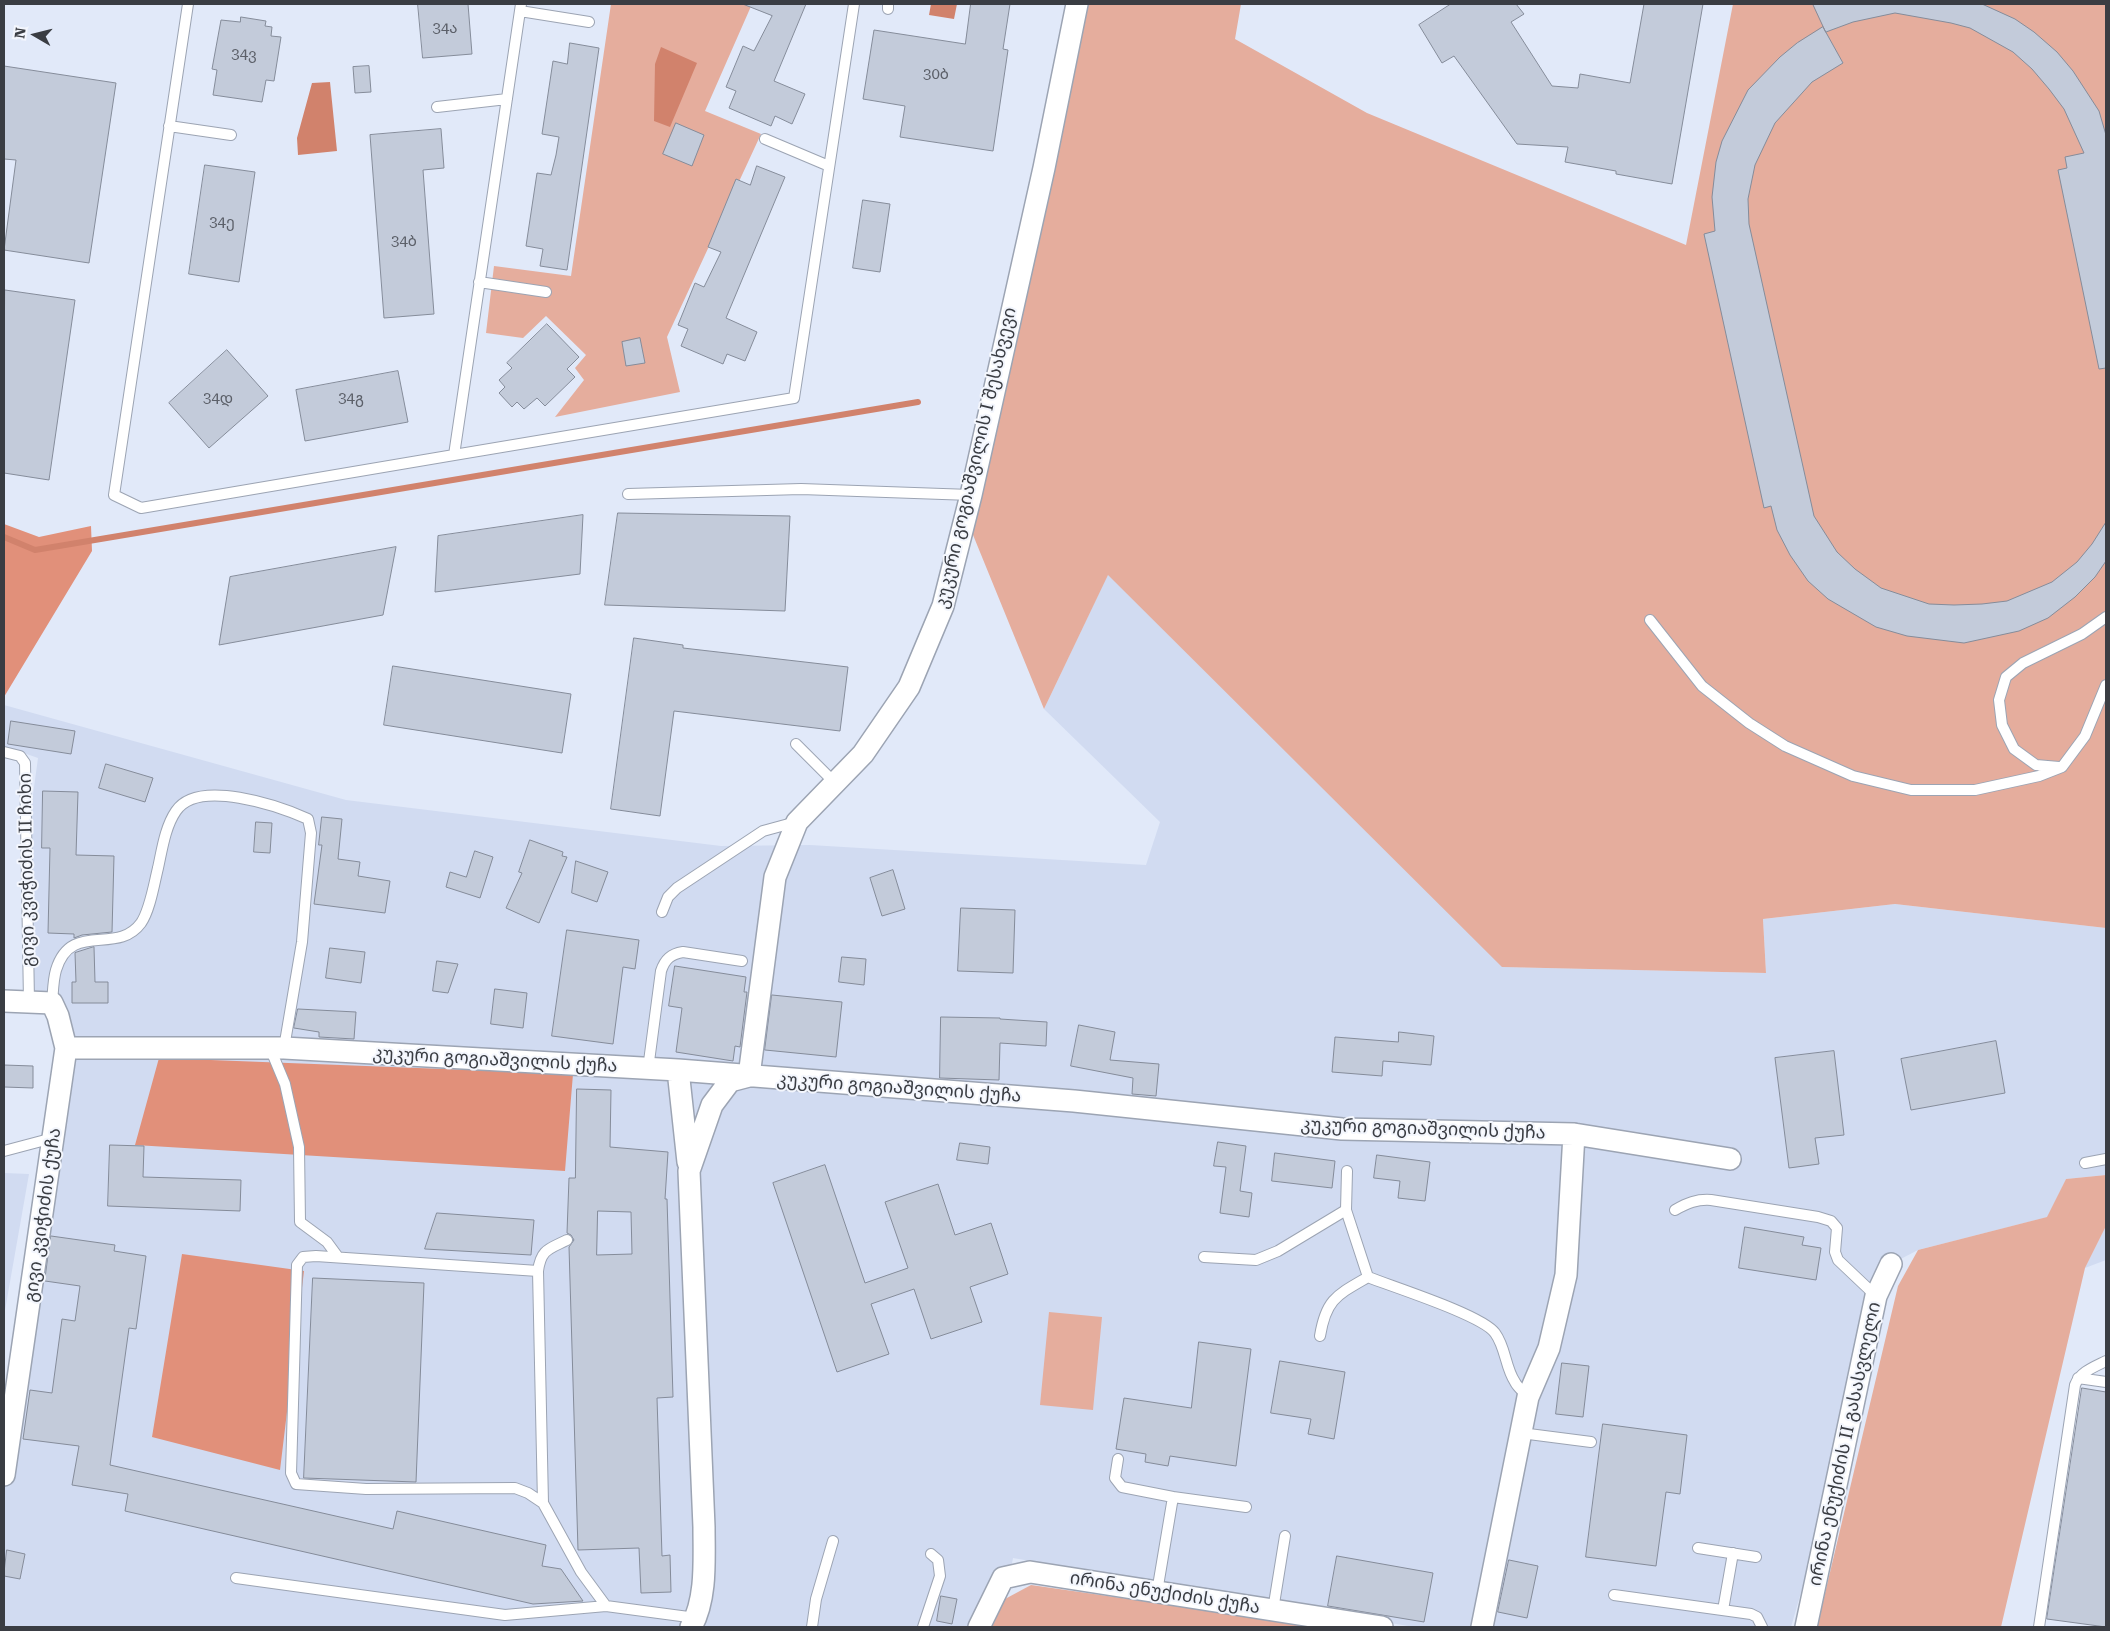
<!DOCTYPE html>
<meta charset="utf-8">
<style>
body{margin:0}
#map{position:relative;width:2110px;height:1631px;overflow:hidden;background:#e1e9f9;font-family:"Roboto Serif",serif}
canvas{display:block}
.frame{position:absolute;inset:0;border:5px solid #3a3d43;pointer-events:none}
.north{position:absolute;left:10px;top:10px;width:50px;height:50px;-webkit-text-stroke:4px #f3f6fd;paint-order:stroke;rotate:278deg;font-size:14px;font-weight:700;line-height:20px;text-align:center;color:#3a3d43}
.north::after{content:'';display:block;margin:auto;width:18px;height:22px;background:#3a3d43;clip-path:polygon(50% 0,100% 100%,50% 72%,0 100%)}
</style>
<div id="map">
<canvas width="2110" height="1631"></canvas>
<div class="frame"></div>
<div class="north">N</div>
</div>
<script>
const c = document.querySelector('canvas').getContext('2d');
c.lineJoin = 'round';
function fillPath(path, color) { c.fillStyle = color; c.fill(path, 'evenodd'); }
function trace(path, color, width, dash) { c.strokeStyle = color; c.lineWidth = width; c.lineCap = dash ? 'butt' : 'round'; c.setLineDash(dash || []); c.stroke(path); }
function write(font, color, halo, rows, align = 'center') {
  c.font = font + ' "Roboto Serif","Noto Sans Georgian",serif'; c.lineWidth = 4; c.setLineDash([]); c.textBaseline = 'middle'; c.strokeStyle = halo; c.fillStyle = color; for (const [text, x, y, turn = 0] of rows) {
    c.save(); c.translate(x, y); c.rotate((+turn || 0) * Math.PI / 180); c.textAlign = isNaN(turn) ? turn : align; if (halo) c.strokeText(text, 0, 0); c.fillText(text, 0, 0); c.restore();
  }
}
fillPath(new Path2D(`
 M1108,574l395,393 263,6 -3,-54 132,-15 211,24v247l-40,4 -18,38 -130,33 -27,14 -42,162 -58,201h-377l-401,-69 -8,41 -13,28h-988v-149l69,-435 -47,-48 -5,-112 17,-125 -34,-12v-41l342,95 375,46 89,-1 336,20 14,-43 -116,-113z
 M4,1173l25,1 -25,142z
 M2106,1226v34l-21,8z`), '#d1dbf1');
fillPath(new Path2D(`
 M611,4h141l-47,107 56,23 -94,203 13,55 -125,25 29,-37 -9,-12 11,-13 -40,-39 -23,22 -37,-5 8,-67 77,10z
 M1085,4h156l-6,35 132,74 319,132 47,-241h373v924l-211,-24 -132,15 3,54 -264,-6 -394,-392 -64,134 -73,-179z
 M2106,1175v51l-21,42 -84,359h-184l81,-341 20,-36 129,-33 19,-38z
 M1049,1312l53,5 -9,93 -53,-5z
 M1031,1585l293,42h-332l13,-28z`), '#e5ad9d');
fillPath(new Path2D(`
 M4,524l35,13 52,-11 1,25 -88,146z
 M159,1058l414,16 -8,97 -430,-26z
 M182,1254l122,17 -24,199 -128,-33z`), '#e1907a');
fillPath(new Path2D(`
 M931,4h26l-3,15 -25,-4z
 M661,47l36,16 -27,64 -16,-6 1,-57z
 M330,82l7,69 -39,4 -1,-17 15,-55z`), '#d1826c');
trace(new Path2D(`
 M4,537l31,13 883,-148`), '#d1826c', 6);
const building = new Path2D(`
 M418,4h50l4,50 -49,4z
 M743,4h63l-32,77 31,13 -13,30 -17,-8 -4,10 -42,-18 7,-17 -10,-4 17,-41 11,5 18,-35z
 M971,4h39l-7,45 5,1 -15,101 -93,-14 5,-31 -42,-7 11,-69 91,14z
 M1451,4h65l8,10 -13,8 41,64 26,2 2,-14 50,9 14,-79h59l-31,180 -56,-10v-3l-51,-9 3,-15 -51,-3 -63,-88 -12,7 -23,-38z
 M1813,4h169l33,15 19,13 23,20 16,19 26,40 7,24v233l-7,1 -41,-199 9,-2 -2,-11 19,-4 -20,-44 -15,-20 -17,-20 -19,-17 -43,-24 -19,-5 -56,-10 -42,9 -27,10z
 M241,17l25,4 -1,5 7,1 -1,9 10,1 -7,44 -8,-1 -4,22 -49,-7 4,-25 -5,-1 9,-49 19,2z
 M1823,27l20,36 -31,19 -37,41 -20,42 -7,34 1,25 65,292 23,36 18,17 26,19 48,16 25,1 28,-1 25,-3 45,-19 25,-20 15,-18 14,-22v39l-11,16 -20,20 -27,21 -29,13 -55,12 -57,-7 -31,-9 -48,-28 -20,-18 -18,-26 -13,-25 -6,-24 -7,2 -60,-274 11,-3 -3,-34 4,-35 6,-21 26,-51 32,-33 17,-14z
 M570,43l29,5 -32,222 -27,-4 3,-17 -17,-3 11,-73 14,2 5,-20 3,-18 -17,-3 11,-73 14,3z
 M4,66l112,17 -27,180 -85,-13 12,-90 -12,-1z
 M369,66l2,26 -16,1 -2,-26z
 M676,123l28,12 -12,31 -29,-12z
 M441,129l3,39 -21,2 11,144 -50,4 -14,-183z
 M205,165l50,7 -16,110 -50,-8z
 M757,166l28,11 -59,141 31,14 -12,29 -18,-7 -4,10 -42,-18 7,-17 -10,-4 17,-42 9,4 17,-35 -13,-5 28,-68 14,6z
 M863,200l27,4 -10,68 -27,-4z
 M5,290l70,10 -26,180 -45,-7z
 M547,324l32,33 -12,12 8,8 -30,29 -8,-8 -13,11 -7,-7 -5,5 -13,-14 6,-6 -6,-7 13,-12 -5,-5z
 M640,338l5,25 -19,3 -4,-24z
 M227,350l41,46 -59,52 -40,-45z
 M398,371l10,51 -103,19 -9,-51z
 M618,513l172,3 -5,95 -180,-6z
 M583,515l-3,59 -145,18 3,-56z
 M396,547l-13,68 -164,30 11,-68z
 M634,638l49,7v3l165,19 -8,64 -166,-20 -14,105 -49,-7z
 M393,666l178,28 -9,59 -178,-28z
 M11,721l64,10 -4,23 -63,-10z
 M106,764l47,14 -8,24 -46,-14z
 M43,791l35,1 -2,63 38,1 -2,76 -30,3 -8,3v-4l-26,-1 2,-85h-8z
 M322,817l20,2 -4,40 22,3 -2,14 32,5 -5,32 -71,-9 8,-59h-3z
 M256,822l16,1 -2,30 -16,-1z
 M530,840l33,12 -1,4 5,1 -28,66 -33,-15 16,-35 -3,-1z
 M475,851l18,6 -13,41 -34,-11 4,-15 16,5z
 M576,861l32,11 -11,30 -25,-9z
 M893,870l12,39 -23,7 -12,-38z
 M961,908l54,2 -2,63 -55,-2z
 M567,930l72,10 -4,29 -12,-2 -10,77 -61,-8z
 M94,947l1,35h13v21h-36v-21h4l-1,-29z
 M330,948l35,4 -4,31 -35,-5z
 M842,957l24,2 -2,26 -25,-3z
 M437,961l21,3 -10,29 -15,-2z
 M675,966l71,11 -2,15h3l-7,55 -5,-1 -2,15 -57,-9 6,-44 -13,-2z
 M495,989l32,4 -4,35 -32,-4z
 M772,995l70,7 -6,55 -71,-7z
 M298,1009l58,3 -2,27 -35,-2v-5l-25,-4z
 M941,1017l59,1v1l47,3 -1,24 -46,-3 -1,37 -59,-2z
 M1079,1025l36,7 -5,28 49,4 -3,32 -24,-2 1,-16 -62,-12z
 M1399,1032l35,4 -3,29 -48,-4 -1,15 -50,-4 3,-35 63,5z
 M1996,1041l9,52 -94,17 -10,-51z
 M1834,1051l10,84 -29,3 4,26 -30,4 -14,-110z
 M4,1065l29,1v22l-29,-1z
 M577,1089l34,1 -1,57 58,5 -3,47h2l6,198 -16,1 5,158 8,-1 1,37 -30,1 -2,-45 -61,2 -9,-303 5,-7 -3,-5 -4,-2 2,-55h6zM598,1211l33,1 1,42 -35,1z
 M1218,1142l28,4 -6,45 12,2 -3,24 -29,-4 6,-46 -12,-1z
 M960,1143l30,4 -2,17 -31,-4z
 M110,1145l34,1 -1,31 98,3 -1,31 -132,-5z
 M1275,1153l60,8 -3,27 -60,-7z
 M1377,1155l53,7 -5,39 -27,-3 2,-17 -26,-3z
 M825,1165l40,118 43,-15 -23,-66 53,-18 17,51 36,-12 17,51 -38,13 12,35 -51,17 -17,-50 -43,15 18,50 -52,18 -64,-189z
 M437,1213l97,7 -3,35 -106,-6z
 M1745,1227l59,10 -2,8 19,3 -5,32 -77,-12z
 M51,1236l64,9 -1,6 32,5 -10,73 -7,-1 -19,137 283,64 4,-18 149,34 -4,21 19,3 22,32 -50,3 -408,-93 3,-17 -56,-9 7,-39 -56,-7 7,-49 22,3 10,-74 13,2 5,-35 -35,-5z
 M313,1278l111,5 -8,199 -112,-4z
 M1199,1342l52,7 -15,117 -66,-10 -2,10 -23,-4 1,-8 -30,-5 8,-51 67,10z
 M1280,1361l65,11 -11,67 -26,-5 3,-15 -40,-6z
 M1562,1363l27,3 -6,51 -27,-3z
 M2082,1388l24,4v235l-59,-8z
 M1603,1424l84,11 -7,59 -14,-2 -10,74 -70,-9z
 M7,1550l18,4 -5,25 -16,-3z
 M1337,1556l96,17 -9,49 -96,-16z
 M1509,1560l29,6 -11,52 -29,-6z
 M941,1596l16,3 -5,25 -15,-3z`);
fillPath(building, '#c3cbda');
trace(building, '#858c9a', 1);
const service = new Path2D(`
 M188,4l-74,491 27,13 313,-53
 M521,4l-67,451 340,-57 60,-394
 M888,9v-5
 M520,11l69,11
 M437,107l70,-8
 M169,126l62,9
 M765,139l64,27
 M479,282l67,10
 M628,494l173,-5 170,6
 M1650,620l52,66 47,37 36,23 68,30 58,14h64l64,-14 23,-9
 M796,744l39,39
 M4,752l16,4 5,7 4,239
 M2059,767l-23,-2 -22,-16 -12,-24 -3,-25 7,-23 17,-14 59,-29 24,-17
 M2062,767l23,-31 21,-51
 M662,912l6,-15 9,-9 86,-57 33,-9
 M52,1003c1,-10 1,-23 4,-33 15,-50 61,-14 85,-47 9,-13 13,-39 17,-55 4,-18 7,-41 18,-57 22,-33 103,-5 132,8l3,14 -9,109 -18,106
 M270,1048l15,36 14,63 1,75 27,20 11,15
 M648,1069l13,-98c4,-12 10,-17 22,-19l59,9
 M4,1151l49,-13
 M2085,1163l21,-4
 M1347,1171l-1,39 22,67c25,10 114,38 127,56 11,15 10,34 20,49 3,6 9,10 13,15
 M1675,1210c12,-7 22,-11 36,-10l107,17 13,4 6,7 -2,24 3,8 38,36
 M1204,1257l52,3 22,-9 68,-41
 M538,1271l-222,-15 -13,1 -6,8 -6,208 5,11 70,5 149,-1 13,5 15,10 38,69 25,34
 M1320,1336c6,-37 17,-41 48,-59
 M2078,1378l28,4
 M1521,1433l70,9
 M1118,1459l-3,19 7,9 51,10 -16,95
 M1173,1497l73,10
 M543,1503l-5,-232c3,-22 11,-22 29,-31
 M1698,1548l58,9
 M236,1578l269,37 101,-9 90,12
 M1614,1595l137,19 6,3 5,10
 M1273,1610l12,-74
 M1723,1610l10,-57
 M812,1627l4,-28 17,-58
 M923,1627l17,-51 -2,-16 -7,-6
 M2039,1627l36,-242c5,-13 19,-18 31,-24`);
const minor = new Path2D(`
 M4,1001l48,2 6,13 8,32 -62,427
 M66,1048h218l394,22 396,31 268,28 232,5 156,25
 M678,1070l10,92
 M691,1627c16,-28 13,-68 13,-100l-15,-356 23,-66 18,-24 19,-5 26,-199 22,-55 66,-68 46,-67 34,-81 28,-111 73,-327 33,-164
 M979,1627l24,-49 27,-6 352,55
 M1482,1627l46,-230 21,-49 17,-73 8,-141
 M1806,1627l70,-331 15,-32`);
trace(service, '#9ca4b3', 12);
trace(minor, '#9ca4b3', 24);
trace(service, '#fff', 10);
trace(minor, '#fff', 21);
write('15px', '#5c6069', null, [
 ["34ა",445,29],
 ["34ვ",244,55],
 ["30ბ",936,75],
 ["34ე",222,223],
 ["34ბ",404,242],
 ["34დ",218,399],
 ["34გ",351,399]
]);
write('18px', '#3a3d43', '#f3f6fd', [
 ["კუკური გოგიაშვილის I შესახვევი",976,458,-77],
 ["გივი კვიჭიძის II ჩიხი",27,870,-91],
 ["კუკური გოგიაშვილის ქუჩა",495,1060,3],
 ["კუკური გოგიაშვილის ქუჩა",899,1088,4],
 ["კუკური გოგიაშვილის ქუჩა",1423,1129,2],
 ["გივი კვიჭიძის ქუჩა",43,1215,-82],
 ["ირინა ენუქიძის II გასასვლელი",1845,1444,-78],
 ["ირინა ენუქიძის ქუჩა",1165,1593,9]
]);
</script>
